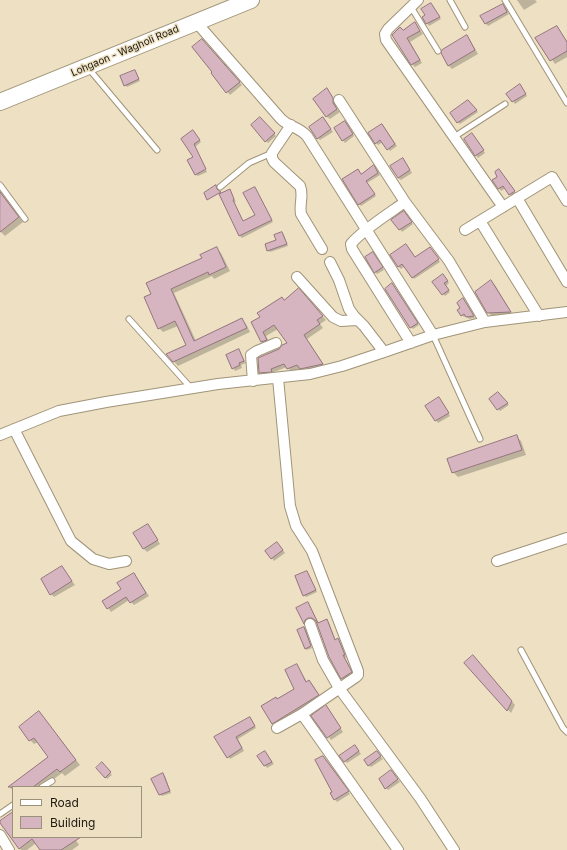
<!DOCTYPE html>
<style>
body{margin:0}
#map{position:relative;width:567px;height:850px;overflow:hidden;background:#ede0c3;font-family:Inter,sans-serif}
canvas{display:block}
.legend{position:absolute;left:12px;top:786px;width:130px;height:52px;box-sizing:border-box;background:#ede0c3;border:1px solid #9a917b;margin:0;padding:5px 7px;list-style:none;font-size:12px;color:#1e1a0f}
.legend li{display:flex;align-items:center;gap:8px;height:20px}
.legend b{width:20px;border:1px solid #9a917b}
</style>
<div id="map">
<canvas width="567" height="850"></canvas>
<ul class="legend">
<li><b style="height:5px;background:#fff"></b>Road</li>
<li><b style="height:11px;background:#d7b5c0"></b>Building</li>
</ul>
</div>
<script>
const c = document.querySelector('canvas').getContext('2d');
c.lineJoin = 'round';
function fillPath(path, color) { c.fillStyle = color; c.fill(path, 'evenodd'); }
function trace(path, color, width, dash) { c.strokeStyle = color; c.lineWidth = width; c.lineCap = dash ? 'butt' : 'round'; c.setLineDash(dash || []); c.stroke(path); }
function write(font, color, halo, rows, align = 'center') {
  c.font = font + ' Inter,sans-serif'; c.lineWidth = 3; c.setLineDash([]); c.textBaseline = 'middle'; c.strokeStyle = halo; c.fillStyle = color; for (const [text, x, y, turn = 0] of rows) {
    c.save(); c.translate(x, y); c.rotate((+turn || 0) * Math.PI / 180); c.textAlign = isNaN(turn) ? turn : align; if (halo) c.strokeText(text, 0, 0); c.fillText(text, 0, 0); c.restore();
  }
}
fillPath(new Path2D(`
 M517,0h18l2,2 -13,8z
 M433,6l8,13 -12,7 -6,-9z
 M505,7l4,7 -21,12 -7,-9z
 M415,23l8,11 -13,8 12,21 -7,4 -3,-3 -9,-33z
 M557,27l10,14v16l-12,7 -18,-26z
 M467,36l3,4 8,14 -26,15 -3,-3 -7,-13z
 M205,43l37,42 -12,10 -18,-22 2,-1z
 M134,71l6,10 -13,6 -2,-2z
 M522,87l5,9 -12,8 -7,-10z
 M327,90l9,12v6l4,4 -10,7 -4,-3z
 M470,103l8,9 -18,12 -2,-2z
 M260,118l16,18 -8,7 -16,-18z
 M325,121l8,11 -13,8 -2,-2z
 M347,124l7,12 -9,7 -10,-14z
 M384,127l13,19 -7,5 -7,-9 -5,3 -2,-2z
 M195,134l6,8 -6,5 12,25 -9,4 -3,-2v-16l-13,-19z
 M474,136l11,17 -7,5 -13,-18z
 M405,162l7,11 -11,7 -3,-2z
 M376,169l4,6 -13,8 9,13 -15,10 -2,-2 2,-29z
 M501,173l15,21 -4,3 -6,-9 -5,3 -7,-10z
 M230,190l6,12h-2l9,20 13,-7v-24l17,31 -31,16 -2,-2z
 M0,191l23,31 -18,14 -5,-5z
 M406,214l7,10 -11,8 -9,-12z
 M282,233l2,2 4,11 -18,6 -2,-2z
 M217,249l4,4 9,18 -16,8 -2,-3 -38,17 22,48 46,-21 4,4 4,8 -72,34 -11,-12 20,-9 -9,-19 -15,6 -4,-4 -7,-34z
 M432,250l8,12 -26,17 -9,-13 -4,3 -2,-2 -7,-11 23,2z
 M375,255l9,15 -7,4 -2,-2z
 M445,277l4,6 -3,3 4,6 -5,4 -11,-14z
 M491,282l4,3 18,30 -21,1 -4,-4z
 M392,284l27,41 -6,4 -2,-2z
 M302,293l24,27 -6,4 3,4 -16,11 19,29 -21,4 -4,-3 -9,3 -5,-5 -13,5 1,3 -11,1 -4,-3 -1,-14 30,-15 -11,-15 -12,7 4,7 -4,2 -4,-4 -1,-24 23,-17z
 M463,300l2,2 10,16 -6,1 -3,-3 -2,1 -2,-2z
 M239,351l7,12 -5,2 1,3 -7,3 -8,-15z
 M498,393l11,12 -9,6 -10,-12z
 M439,399l11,17 -12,7 -12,-17z
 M516,436l5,5 5,14 -68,22 -5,-5z
 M148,525l12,19 -13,8 -3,-3z
 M279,545l6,8 -11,8 -7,-10z
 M62,567l13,18 -21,12 -3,-3z
 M307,572l10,20 -11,5 -2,-2z
 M134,574l15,22 -15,9 -5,-5 -18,12 -8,-11 20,-12z
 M308,603l11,21 8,-4 2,3 7,18 2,-2 2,3 6,15 -1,1 8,17 -9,6 -14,-24 -13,-36 -2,-2 -4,1 -5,4 -9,-16z
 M304,628l2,2 6,18 -5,2 -2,-2z
 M476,660l39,45 -4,8 -46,-50z
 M296,665l11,17 2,-1 3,3 9,14 -46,28 -2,-2 4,-24 18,-11z
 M326,707l17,25 -12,8 -18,-24z
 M43,717l37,48 -15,11 -3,-3 -19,14h-30v4l-3,-4 39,-30 -11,-15 -4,2 -4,-4z
 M252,721l4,7 -18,11 6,12 -14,8 -14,-21z
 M357,748l4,6 -14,9 -2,-2z
 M267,755l7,9 -7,4 -2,-3z
 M379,755l4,4 -12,8 -3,-2z
 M323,757l27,37 -13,8 -2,-3z
 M102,764l10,11 -5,4 -10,-11z
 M393,773l7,9 -12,8 -2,-2z
 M162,774l3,2 6,17 -9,3 -3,-2z
 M13,813v24h61l5,8 -7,5h-31l-5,-7 -9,7h-6l-21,-28z`), '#0003');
const building = new Path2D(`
 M431,3l9,14 -14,7 -4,-7 3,-2 -4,-6z
 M503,4l4,8 -22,12 -5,-8z
 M415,22l5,9 -13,7 13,22 -9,5 -19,-30 8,-8 3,3z
 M557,26l10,16v9l-17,10 -15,-23z
 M467,35l8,15 -27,16 -7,-13 1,-3z
 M202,39l38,43 -14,11 -15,-20 1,-1 -20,-25z
 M135,70l4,9 -15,7 -4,-10z
 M520,84l6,10 -14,8 -6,-8z
 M327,88l6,10v5l4,6 -11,8 -13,-18z
 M468,100l9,10 -20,13 -7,-10z
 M260,117l15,16 -10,9 -14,-17z
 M323,117l8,12 -14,10 -8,-12z
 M345,121l8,13 -11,7 -8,-13z
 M382,124l13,20 -8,6 -7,-10 -5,4 -7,-11z
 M193,130l7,10 -6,4 12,25 -11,6 -8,-15 6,-3 -12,-18z
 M472,133l12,17 -9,6 -11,-17z
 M403,158l7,12 -12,8 -8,-12z
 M374,165l4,8 -12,8 9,13 -17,11 -16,-26 16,-10 3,5z
 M499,169l16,22 -6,4 -6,-9 -5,3 -6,-9 5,-3 -2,-5z
 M216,185l1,4 4,3 -14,8 -3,-7z
 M255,187l17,33 -33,16 -20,-42 11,-5 4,10 -1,1 10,21 12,-6 -12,-22z
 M0,192l19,25 -19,15z
 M404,211l8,11 -13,8 -8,-10z
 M282,232l5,12 -20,7 -2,-7 11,-4 -2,-5z
 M406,244l9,13 15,-10 9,12 -27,19 -10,-14 -4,3 -8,-12z
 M217,247l9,20 -17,8 -1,-3 -37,17 23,52 48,-23 5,10 -74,34 -7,-8 20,-9 -11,-24 -17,8 -14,-32 7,-3 -5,-11 56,-25 -2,-3z
 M373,252l10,15 -9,6 -9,-16z
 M443,274l5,7 -4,2 5,7 -7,5 -10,-13z
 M491,280l20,32 -24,1 -12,-21z
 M392,283l26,40 -8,5 -25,-39z
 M299,288l24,28 -6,4 3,4 -16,11 19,29 -23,5 -3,-4 -10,4 -3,-5 -13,5 1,3 -13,1 -1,-15 21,-9 3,-4 5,-2 -13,-18 -11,7 4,8 -6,2 -10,-20 9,-5 -3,-4 25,-16 2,3z
 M463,298l11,18 -8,1 -2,-3 -3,2 -4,-6 3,-2 -3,-5z
 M239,349l5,12 -5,2 1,2 -8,4 -6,-14z
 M498,392l10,11 -11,7 -8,-11z
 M439,397l10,16 -14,8 -10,-15z
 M517,435l5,15 -70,23 -5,-14z
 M148,524l10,16 -15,9 -10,-16z
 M277,542l6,8 -12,9 -6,-8z
 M62,566l10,15 -22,14 -9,-16z
 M307,571l9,19 -13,6 -8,-20z
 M134,573l12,20 -16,10 -4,-6 -19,12 -5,-8 19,-12 -4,-6z
 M308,602l10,21 9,-4 8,21 3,-2 7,17h-2l9,17 -11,7 -12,-22 -13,-36 -4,-3h-4l-3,2 -1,4 -8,-16z
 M304,627l7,19 -6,3 -8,-19z
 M473,655l39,46 -5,10 -43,-48z
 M297,664l9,18 3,-2 10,15 -47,29 -11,-18 15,-9 1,2 17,-10 -9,-19z
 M326,705l15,23 -14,10 -16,-22z
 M39,711l37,49 -16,12 -3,-3 -24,18h-25l40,-30 -14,-19 -5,3 -10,-14z
 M250,717l5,9 -19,11 6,11 -15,10 -13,-21z
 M355,745l4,6 -15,11 -5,-6z
 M265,751l7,11 -8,4 -7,-10z
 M377,751l4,5 -13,10 -4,-6z
 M323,756l26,35 -15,9 -4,-7 2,-1 -17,-32z
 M102,762l9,10 -6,6 -9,-10z
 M391,770l7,9 -13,10 -6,-10z
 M163,773l7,18 -11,4 -8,-16z
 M13,812v25h68l-20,13h-21l-8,-11 -13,10 -19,-26v-2z`);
fillPath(building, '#d7b5c0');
trace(building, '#93747e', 1);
const lane = new Path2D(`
 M450,0l15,27
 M505,0l62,103
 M411,7l27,44
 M89,69l68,81
 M454,137l51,-33
 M0,185l25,34
 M220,187l29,-24 23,-10
 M129,319l62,69
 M433,335l47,104
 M521,650l42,78 4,4
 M42,787l10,-6
 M0,814l13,-9`);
const street = new Path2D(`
 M418,0l-30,29 -3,5 1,6 117,167
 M339,100l66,102 44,59 36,61
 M291,125l-19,28v5l2,4 26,24c4,9 -1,18 1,28l21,35
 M517,198l50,84
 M405,202c-14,10 -44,29 -54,42l1,5 59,94
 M480,221l59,95
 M465,230l87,-53 15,24
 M330,262l9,18 10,29 5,7 10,10 20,26
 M297,277l36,40 8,4 16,-1
 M433,335l52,-13 82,-10
 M278,378l12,128 6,20 16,25 46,120v4l-2,2 -54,37 96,136
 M253,381l-2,-26 6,-4 19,-8
 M14,429l57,112 22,18 16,5 17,-3
 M0,435l59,-24 47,-9 112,-18 92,-10 32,-8 42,-14 49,-17 -126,-199c-8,-9 -18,-9 -26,-17l-85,-97
 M497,561l70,-23
 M310,624l13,36 16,28 81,110 34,52
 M277,728l25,-14
 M0,835l9,15`);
const primary = new Path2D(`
 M0,102l251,-102`);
trace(lane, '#a09479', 7);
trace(street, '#a09479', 12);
trace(primary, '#a09479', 18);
trace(lane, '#fff', 5);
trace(street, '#fff', 10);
trace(primary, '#fff', 16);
write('10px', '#1e1a0f', '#ede0c3', [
 ["Lohgaon - Wagholi Road",125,51,-23]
]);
</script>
